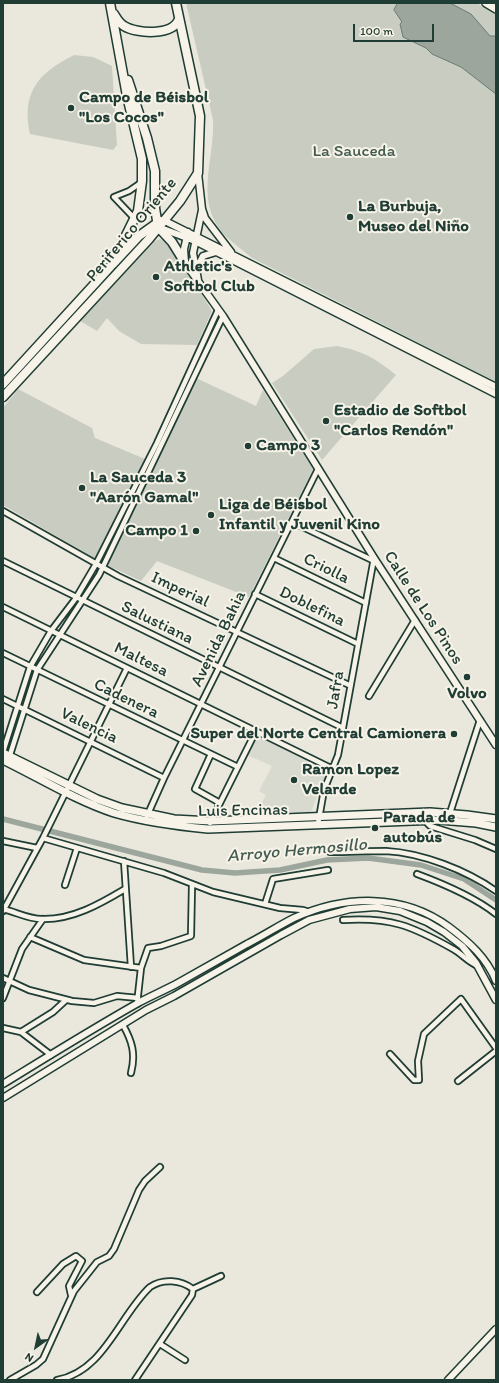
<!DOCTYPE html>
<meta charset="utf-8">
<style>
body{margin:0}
#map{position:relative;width:499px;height:1383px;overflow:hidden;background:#eae8dd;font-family:Itim,sans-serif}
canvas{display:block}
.frame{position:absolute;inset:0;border:4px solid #1f3d34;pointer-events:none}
.north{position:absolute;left:16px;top:1327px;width:40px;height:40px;-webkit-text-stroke:3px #f7f3e8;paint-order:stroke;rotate:213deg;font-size:11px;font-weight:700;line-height:16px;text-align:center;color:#1f3d34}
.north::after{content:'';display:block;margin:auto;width:14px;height:18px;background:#1f3d34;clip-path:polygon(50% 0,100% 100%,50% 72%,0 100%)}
.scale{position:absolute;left:353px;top:24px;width:81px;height:18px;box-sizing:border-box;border:2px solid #1f3d34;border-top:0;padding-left:5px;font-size:12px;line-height:14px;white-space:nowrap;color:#1f3d34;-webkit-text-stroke:3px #f7f3e8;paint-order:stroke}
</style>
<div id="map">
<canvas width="499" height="1383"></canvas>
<div class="frame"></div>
<div class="north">N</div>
<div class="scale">100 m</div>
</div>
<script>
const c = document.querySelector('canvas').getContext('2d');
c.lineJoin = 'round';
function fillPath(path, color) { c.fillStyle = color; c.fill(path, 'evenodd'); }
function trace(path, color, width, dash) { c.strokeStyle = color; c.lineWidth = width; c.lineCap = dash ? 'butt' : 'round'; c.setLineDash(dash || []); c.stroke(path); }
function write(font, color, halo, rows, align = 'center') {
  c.font = font + ' Itim,sans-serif'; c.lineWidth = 4; c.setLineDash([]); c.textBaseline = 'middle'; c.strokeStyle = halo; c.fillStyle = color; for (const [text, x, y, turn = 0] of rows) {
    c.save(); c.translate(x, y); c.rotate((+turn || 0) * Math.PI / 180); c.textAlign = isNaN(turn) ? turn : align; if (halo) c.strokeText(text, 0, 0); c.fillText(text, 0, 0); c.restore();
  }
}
fillPath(new Path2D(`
 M256,736l72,34 -17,42 -55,1 10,-18 -7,-4 13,-25 -25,-11z`), '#d9dacf');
fillPath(new Path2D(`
 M186,3h291l19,12v367l-244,-124c-10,-9 -23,-17 -31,-27 -26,-34 -6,-73 -8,-111z
 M74,55l19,2 19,9 5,79 -4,5 -83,-16c-9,-41 8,-61 44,-79z
 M160,239l10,4 42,68 -15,34 -56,-1 -22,-13 -12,-13 -10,13 -17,-10 75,-80z
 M337,346c26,5 38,12 59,29l-74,85 -50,-77 11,-7 31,-27z
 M196,378l60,28 7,-16 50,79 -64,128 -92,-36 -16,20 -34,-16z
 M18,389l74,39 3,10 50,21 -49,100 -93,-54v-97z`), '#c8ccc1');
const water = new Path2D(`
 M398,3h52l21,11 19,22h6v58l-35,-27 -29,-13 -6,-6 -23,-11 -3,-13 2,-2 -8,-12z`);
fillPath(water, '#9ca69c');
trace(water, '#6a7c72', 1);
trace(new Path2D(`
 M3,819l199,51 33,3 45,-3 47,-10 41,-2 53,7 43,14 32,21`), '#9ca69c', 5.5);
const street = new Path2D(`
 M135,219l-21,-22 15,-6 13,-9
 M3,511l115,65 231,109
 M292,522l80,38
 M274,558l92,45
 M3,561l340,167
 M255,594l103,50
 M3,607l330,162
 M3,653l235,114
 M369,696l46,-76
 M3,699l161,79
 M3,752l27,-85 21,-36 25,-33 20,-34 61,-121 61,-133
 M211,754l-16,35 25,14
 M9,758l28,-88 62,-95 124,-259
 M450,813l30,-93
 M147,816l17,-38 154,-309
 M425,821l5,5 45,14 21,9
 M210,823l46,-92
 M318,824l6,-34 14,-35 36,-197
 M43,838l121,35 49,19 67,16 23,2 6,2
 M3,841l34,7
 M330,852c19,0 38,-1 56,-1 36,2 80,19 110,40
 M124,861l7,106
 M417,874c27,10 56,22 79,40
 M65,885l12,-37
 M265,904l8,-25 55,-9
 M3,909c13,3 25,10 39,10 30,1 58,-15 83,-30
 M3,911l40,-73 84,-170
 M343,920c48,-3 69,6 110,29 9,5 15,13 25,17
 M30,937l54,23 57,8 -4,36
 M141,968l7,-20 13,-2 30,-10 1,-51
 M3,978l26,12 43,11 22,2 23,-7 21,2
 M3,998l19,-49 21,-30
 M123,1025c9,16 13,29 8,48
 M3,1028l18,4 30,23
 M21,1032l32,-20 13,-12
 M390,1054l24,26h5l-1,-19 6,-27 37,-35 35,49
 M458,1081l38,-30
 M193,1289l28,-13
 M37,1292l26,-28 13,-8 6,5 -13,25 2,9
 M160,1344l25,16
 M10,1380l26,-15 7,-6 31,-68 23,-29 12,-6 5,-7 25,-59 6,-9 15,-14
 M57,1380c47,-8 62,-64 93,-93 13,-9 31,-7 43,2l-1,6 -57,85`);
const secondary = new Path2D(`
 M198,173l4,36 3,9 26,34
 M165,221l331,166
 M158,227l37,14 301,153
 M188,232l-4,17 1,14 38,53 151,242 122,187
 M196,270l7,-14 13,-4
 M198,280l-5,-27 9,-43
 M3,1084c44,-27 89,-55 135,-81 13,-7 27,-13 40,-20 23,-13 46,-26 69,-39 16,-8 31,-18 47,-26 51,-23 109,-25 155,9 20,15 38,31 47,54
 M3,1098l143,-88 28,-14 107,-61 28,-15 41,-11 26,-2 24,4 27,11 17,10 18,14 14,17 20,37
 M448,1380l48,-51`);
const primary = new Path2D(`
 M486,3l10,6
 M3,753l94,46 25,9 52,11 37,2 219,-9 37,3 29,4
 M3,760c37,18 72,40 111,53 31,9 62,13 94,16l231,-9 37,3 20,4`);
const highway = new Path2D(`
 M114,14c3,5 5,9 10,12 13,8 49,10 55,-7
 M128,80l19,58 8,33v37l3,19 14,15 13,21
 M113,264l26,-28 21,-15
 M3,384l108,-118 27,-55 4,-30v-22l-15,-63 -17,-93
 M3,397l146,-158 31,-38 18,-28 2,-57 -24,-113`);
trace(street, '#1f3d34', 8);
trace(secondary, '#1f3d34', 9);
trace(primary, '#1f3d34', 10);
trace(highway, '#1f3d34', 11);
trace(street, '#f7f3e8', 4.5);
trace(secondary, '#f7f3e8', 6);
trace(primary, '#f7f3e8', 7);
trace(highway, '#f7f3e8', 8);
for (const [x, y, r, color] of [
 [71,108,4,"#1f3d34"],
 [350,217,4,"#1f3d34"],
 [156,277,4,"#1f3d34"],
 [326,421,4,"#1f3d34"],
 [248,446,4,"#1f3d34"],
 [82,488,4,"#1f3d34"],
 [211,515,4,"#1f3d34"],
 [196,531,4,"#1f3d34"],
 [467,677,4,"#1f3d34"],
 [454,734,4,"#1f3d34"],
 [294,780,4,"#1f3d34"],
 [375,828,4,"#1f3d34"]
]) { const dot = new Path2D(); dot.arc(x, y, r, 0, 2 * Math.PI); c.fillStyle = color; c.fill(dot); trace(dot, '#f7f3e8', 1.5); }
write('bold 17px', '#1f3d34', '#f7f3e8', [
 ["Campo de Béisbol",79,98],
 ["\"Los Cocos\"",79,118],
 ["La Burbuja,",358,207],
 ["Museo del Niño",358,227],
 ["Athletic's",164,267],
 ["Softbol Club",164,287],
 ["Estadio de Softbol",334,411],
 ["\"Carlos Rendón\"",334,431],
 ["Campo 3",256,446],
 ["La Sauceda 3",90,478],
 ["\"Aarón Gamal\"",90,498],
 ["Liga de Béisbol",219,505],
 ["Infantil y Juvenil Kino",219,525],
 ["Campo 1",188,531,"right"],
 ["Volvo",467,694,"center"],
 ["Super del Norte Central Camionera",446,734,"right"],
 ["Ramon Lopez",302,770],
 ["Velarde",302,790],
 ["Parada de",383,818],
 ["autobús",383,838]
], 'left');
write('17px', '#415a50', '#f7f3e8', [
 ["La Sauceda",354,152]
]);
write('17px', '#1f3d34', '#f7f3e8', [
 ["Periferico Oriente",132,230,-50],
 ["Criolla",326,569,26],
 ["Imperial",180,590,25],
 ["Doblefina",312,607,26],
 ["Calle de Los Pinos",423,608,57],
 ["Salustiana",157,623,26],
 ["Avenida Bahia",219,639,-64],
 ["Maltesa",141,660,26],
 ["Jafra",336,690,-80],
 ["Cadenera",126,699,26],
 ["Valencia",89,726,26],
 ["Luis Encinas",243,811,-1]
]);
write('italic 18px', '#445c53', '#f7f3e8', [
 ["Arroyo Hermosillo",297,851,-5]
]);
</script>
